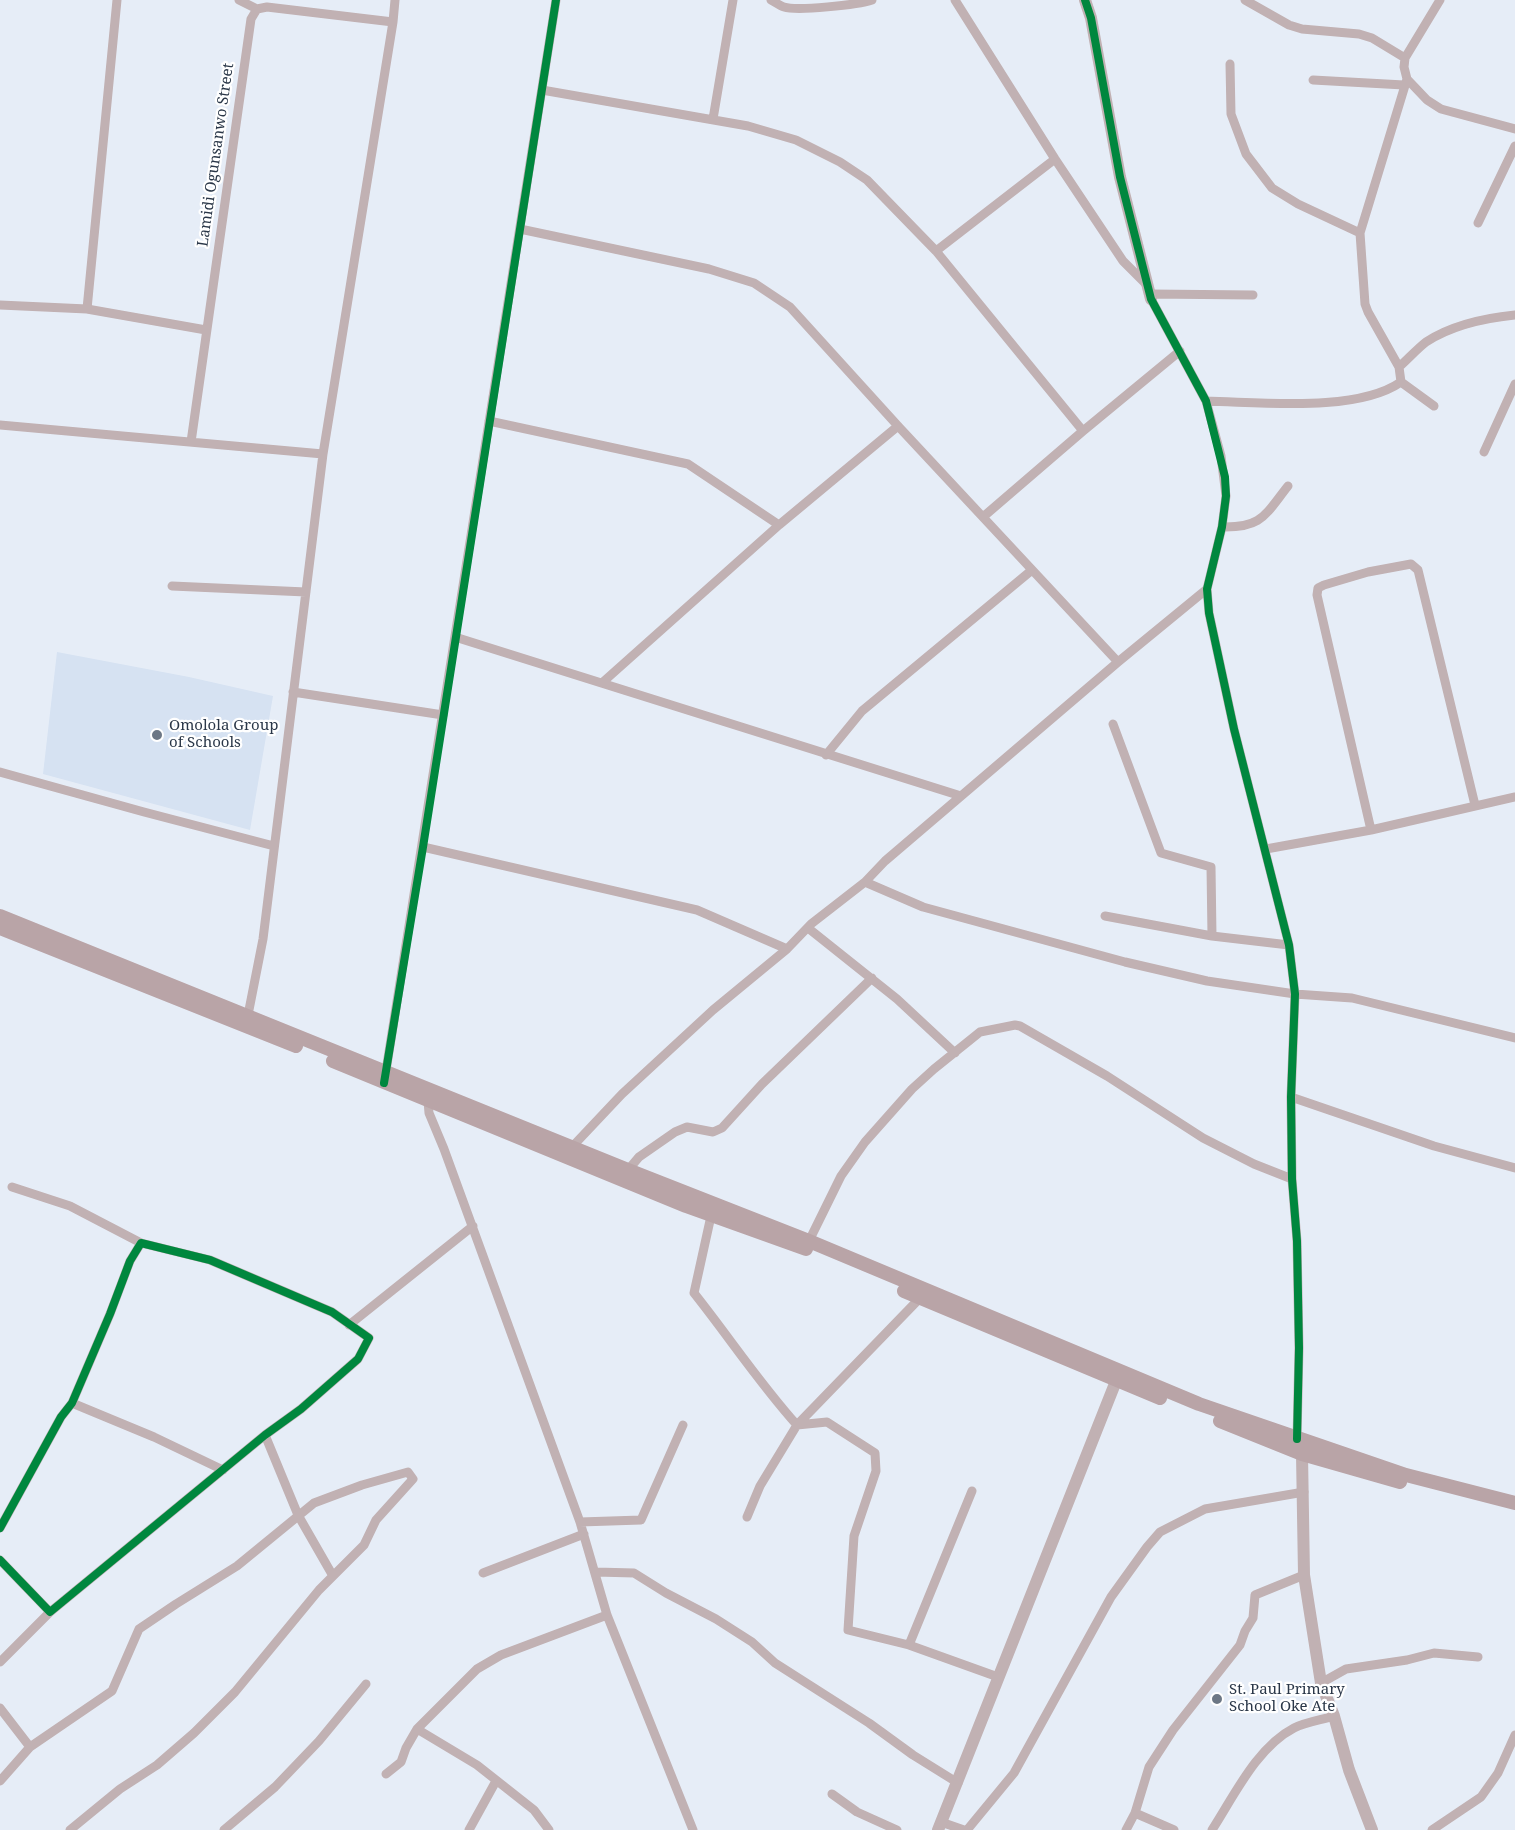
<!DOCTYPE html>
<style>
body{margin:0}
canvas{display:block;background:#e6edf7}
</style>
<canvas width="1515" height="1830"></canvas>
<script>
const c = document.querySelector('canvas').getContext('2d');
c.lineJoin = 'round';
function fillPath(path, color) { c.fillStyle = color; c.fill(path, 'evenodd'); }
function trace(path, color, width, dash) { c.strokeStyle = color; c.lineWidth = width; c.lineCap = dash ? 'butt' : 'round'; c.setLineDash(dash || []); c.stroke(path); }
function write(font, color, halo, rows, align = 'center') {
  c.font = font + ' "Noto Serif",serif'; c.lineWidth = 4.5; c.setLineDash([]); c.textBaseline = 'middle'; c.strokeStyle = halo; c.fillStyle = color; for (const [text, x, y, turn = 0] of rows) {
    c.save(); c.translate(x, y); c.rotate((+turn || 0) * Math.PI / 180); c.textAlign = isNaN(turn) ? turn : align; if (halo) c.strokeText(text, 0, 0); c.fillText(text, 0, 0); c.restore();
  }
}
fillPath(new Path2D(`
 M57,652l132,25 84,19 -23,134 -207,-56z`), '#d6e2f2');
trace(new Path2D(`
 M239,0l18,9
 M771,0c4,2 9,6 13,7 13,4 74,-2 88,-7
 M955,0l100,159 68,102 25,25
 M1245,0l44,25 13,4 57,5 13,4 33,20
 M1230,64l1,50 15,40 26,34 26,16 62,29
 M1407,79l20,21 14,9 74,20
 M1313,80l91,5
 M542,90l206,36 48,14 44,22 27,18 69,71 147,180
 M713,119l20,-119
 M1478,223l37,-77
 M520,229l189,40 45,14 36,24 108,119 220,236
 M936,251l119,-92
 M1151,294l102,1
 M1151,299l55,102 15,55 5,40 -4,31 -15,62 2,24 25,116 55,216 6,49 -4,103 1,82 5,62 2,107 -2,91
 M0,305l87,4 119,21
 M87,309l30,-309
 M1399,367c9,-8 18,-18 27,-25 26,-17 59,-24 89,-27
 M1206,401c55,1 150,12 195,-19
 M1434,406l-33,-24 -2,-15 -31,-55 -3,-8 -5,-71 47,-154 -3,-12 1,-9 35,-58
 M489,421l199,43 91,61
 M0,425l323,29
 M191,442l60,-423 6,-10 10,-2 126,15
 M1484,452l31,-68
 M983,517l100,-86 97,-80
 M1222,527c40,1 43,-12 66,-41
 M172,586l134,6
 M455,637c169,52 337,107 506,159
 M603,682l176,-157 119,-99
 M293,692l150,23
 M1113,724l48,129 50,14 1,69
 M826,755l36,-44 170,-141
 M0,772l144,40 130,34
 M1371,830l-54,-235 1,-7 6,-3 44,-13 43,-8 7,6 57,235
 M423,847l274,63 90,39
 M1266,849l105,-19 144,-33
 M865,882l58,25 202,55 82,19 88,13 57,4 163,40
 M1105,916l107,20 77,9
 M808,928l89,71 58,54
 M248,1015l15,-76 60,-485 70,-432 2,-22
 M385,1077l171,-1077
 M1291,1097l143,49 81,22
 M428,1101l1,12 15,36 136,373 27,93 86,215
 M572,1147l50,-53 91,-84 74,-61 24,-25 54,-42 20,-21 233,-199 89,-73
 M628,1170l11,-13 36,-25 12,-5 26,5 9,-4 40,-44 110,-106
 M12,1187l58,19 71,37
 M711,1216l-17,77c35,44 66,91 103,132
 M809,1241l32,-65 24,-34 47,-53 22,-20 46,-37 35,-7 5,1 87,50 96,62 51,26 38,15
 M349,1325l124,-99
 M72,1403l82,34 69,33
 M797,1425l30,-3 48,31 1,18 -22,65 -6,94 61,15 89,32
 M265,1435l33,80 35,61
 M747,1517l13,-31 37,-61 123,-127
 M580,1522l61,-2 42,-95
 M0,1528l61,-111 11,-14 38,-89 20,-53 11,-18 69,17 122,52 37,26 -11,21 -57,50 -36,26 -215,177 -50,-52
 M596,1572l38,1 32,20 50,26 36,23 23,21 94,60 44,32 45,28
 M483,1573l101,-39
 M909,1645l63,-154
 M0,1662l50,-50
 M1321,1683l25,-14 61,-9 27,-7 44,4
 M0,1708l30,39
 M417,1729l60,36 57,45 15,20
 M386,1774l15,-12 5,-14 11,-19 60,-60 24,-14 106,-40
 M0,1781l30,-34 82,-56 27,-62 37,-25 61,-38 77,-63 48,-18 46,-13 5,7 -37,41 -12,25 -45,45 -84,102 -41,41 -37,32 -37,24 -50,41
 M832,1794l25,18 40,18
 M1135,1813l39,17
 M941,1822l23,8
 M224,1830l51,-43 44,-46 47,-57
 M469,1830l27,-49
 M967,1830l47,-57 97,-176 36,-50 13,-15 45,-23 99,-17
 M1126,1830l9,-17 14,-46 24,-37 67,-85 5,-14 8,-13 2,-23 49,-20
 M1212,1830c22,-34 45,-83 82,-102 12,-6 27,-8 40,-12
 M1432,1830l49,-33 17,-24 17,-38`), '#c1b1b3', 9);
trace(new Path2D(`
 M1085,0l6,18 29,159 31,122
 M1302,1454l2,121 17,108 13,33 15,54 23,60
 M938,1830l182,-459`), '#c1b1b3', 12);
trace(new Path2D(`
 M0,916l628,254 181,71 390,163 207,71 109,28
 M0,928l296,118
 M333,1061l353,145 120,43
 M904,1291l256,107
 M1220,1421l82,33 98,28`), '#b9a4a7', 14);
trace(new Path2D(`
 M1085,0l6,18 29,159 31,122 55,102 19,76 1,19 -4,31 -15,62 2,24 25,116 55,216 6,49 -4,103 1,82 5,62 2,107 -2,91
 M384,1083l39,-236 133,-847
 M0,1528l61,-111 11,-14 38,-89 20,-53 11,-18 69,17 122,52 37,26 -11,21 -57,50 -36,26 -215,177 -50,-52`), '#00873e', 8);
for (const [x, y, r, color] of [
 [157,735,6,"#6c7785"],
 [1217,1699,6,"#6c7785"]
]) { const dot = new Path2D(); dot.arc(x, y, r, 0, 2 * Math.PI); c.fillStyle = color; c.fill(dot); trace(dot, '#fff', 2); }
write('15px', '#2a3748', '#fff', [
 ["Lamidi Ogunsanwo Street",216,155,-82]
]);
write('15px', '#2a3748', '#fff', [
 ["Omolola Group",169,726],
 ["of Schools",169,743],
 ["St. Paul Primary",1229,1690],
 ["School Oke Ate",1229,1707]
], 'left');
</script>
